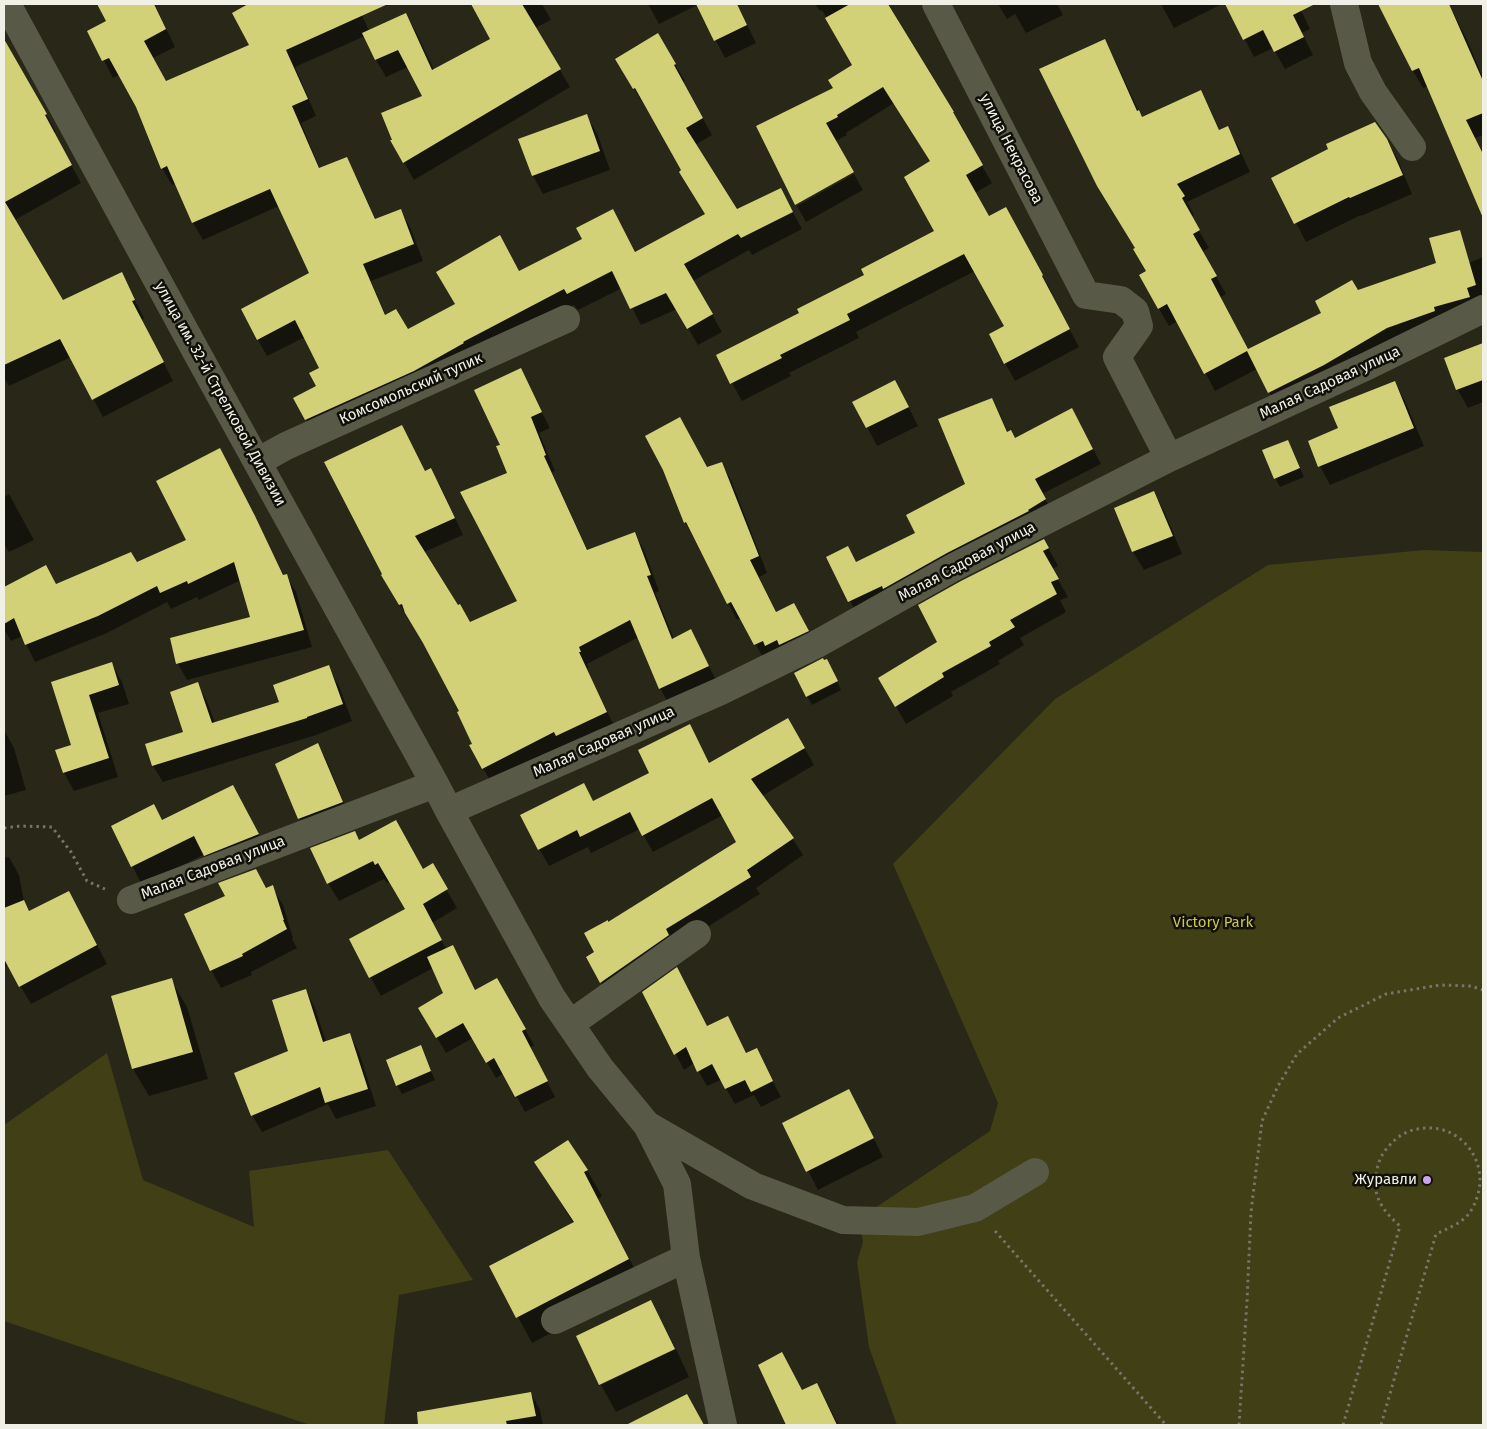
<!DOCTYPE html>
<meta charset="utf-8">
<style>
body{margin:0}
#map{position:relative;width:1487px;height:1429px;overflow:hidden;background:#282718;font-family:"Fira Sans",sans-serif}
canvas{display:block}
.frame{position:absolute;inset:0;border:5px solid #f0f0e6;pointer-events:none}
</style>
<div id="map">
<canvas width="1487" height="1429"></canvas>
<div class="frame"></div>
</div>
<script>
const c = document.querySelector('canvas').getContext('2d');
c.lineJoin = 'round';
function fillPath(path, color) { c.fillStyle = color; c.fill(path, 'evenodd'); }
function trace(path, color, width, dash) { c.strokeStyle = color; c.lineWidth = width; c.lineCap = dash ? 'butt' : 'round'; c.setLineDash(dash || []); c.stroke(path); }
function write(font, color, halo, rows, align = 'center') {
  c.font = font + ' "Fira Sans",sans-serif'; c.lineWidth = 5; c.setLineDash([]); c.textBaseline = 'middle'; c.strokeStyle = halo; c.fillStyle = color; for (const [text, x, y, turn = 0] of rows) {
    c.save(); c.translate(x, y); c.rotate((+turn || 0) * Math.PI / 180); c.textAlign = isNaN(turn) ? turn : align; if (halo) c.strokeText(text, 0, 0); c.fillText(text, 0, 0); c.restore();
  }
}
fillPath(new Path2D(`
 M1424,550l59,2v873h-586l-28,-78 -12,-85 6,-20 -3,-20 12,-12 118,-79 8,-28 -105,-239 162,-165 213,-134z
 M107,1053l36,127 111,47 -5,-56 139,-21 85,130 -74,15 -15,130h-74l-306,-104v-196z`), '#413f16');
fillPath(new Path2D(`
 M99,4h59l-3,1 20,42 -22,11 13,24 85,-36 -7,-39 -2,-3h115l12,27 37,-17 10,18 18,38 58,-31 -20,-35h70l9,16 -16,8 35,59 -156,93 -22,-39 32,-45 -16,-29 -22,10 -10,-17 -11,-24 -70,31 21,49 -15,7 19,46 26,-10 10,17 20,44 24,-10 10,17 13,34 -52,20 15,35 21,15 177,-91 29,-30 23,43 70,-38 -60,-111 -2,1 -28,-46 41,-24 28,46 -2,1 29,53 -17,10 42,66 43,-22 22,40 -50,26 -3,-5 -56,31 29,51 -24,13 -21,-36 -36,16 -19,-37 -44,22 -4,-5 -103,54 -155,78 -21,-38 23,-13 2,-18 -15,-31 -38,19 -9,-16 53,-67 -32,-67 -76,34 -10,-17 -17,-40 -4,2 -10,-17 -25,-62 -18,-31 -6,3 -24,-47 19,-10z
 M648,4h89l19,39 -31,15 -28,-53 -38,19z
 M815,4h74l13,23h-1l63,103 -2,1 30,52 -17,10 14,25 27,9 36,66 -1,1 28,53 -64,34 -10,-18 1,-36 -31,-56 -119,61 3,6 -70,35 2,3 -49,25 -25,-45 84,-43 64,-37 71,-45 -5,-69 -37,-59 -48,30 1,2 -11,6 -41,62 39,-114 20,-23 -32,-56 -2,1z
 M998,4h59l6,11 -37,18 -11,-19 -8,5z
 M1161,4h61l-48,24z
 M1226,4h72l12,25 -8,4 11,22 -28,14 -12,-21 -19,9z
 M1386,4h63l19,38 15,36v57l-8,3 8,16v54l-20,-41 -35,-81 -5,2 -10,-17 -32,-65z
 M1104,40l10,18 28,60 58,-27 10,18 10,22 7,-3 11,18 12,26 -63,30 7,13 -3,2 18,31 -7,4 24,42 -5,3 27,53 75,-36 34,-22h44l82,-35v47l-204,106 -22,-41 -42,22 -37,-70 -9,5 -29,-50 7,-4 -11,-23z
 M4,41l52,91 -2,1 27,50 -68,38 -9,-17z
 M586,115l11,18 13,37 -67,24 -10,-18 -14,-37z
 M1386,139l11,19 15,36 -51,22v-1l-55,27 -33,-63z
 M854,174l9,16 -57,32 -9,-16z
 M16,222l47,80 58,-28 23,44 -2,2 31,61 -70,36 -32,-60 -62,29 -5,-9v-52l17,-8 -17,-29v-59z
 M1483,344v58l-15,6 -10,-18 -12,-32z
 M520,370l30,58 -11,5 16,38 -3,1 36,79 47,-17 9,16 15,41 -4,2 19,46 17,-8 26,51 -48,22 -9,-16 -21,-51 -52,27 2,4h-2l28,60 -123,56 -9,-16 -22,-56 -33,-61 -37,-60 11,-165 24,46 4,-2 10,15 23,50 -39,17 34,54 12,17 49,-22 -11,-127 -6,-29z
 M1395,382l10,19 19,45 -94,39 -10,-19 -11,-24 31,-13z
 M992,399l8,15 8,19 7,7 65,-16 21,40 -59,30 12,20 -196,102 -30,-58 29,5 59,-30 50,-48z
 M905,400l13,26 -41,20 -23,-44z
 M1292,450l12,27 -24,10 -5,-9z
 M721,463l10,17 36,93 -8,4 18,36 26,8 14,27 -52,13 -24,-43 -4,2 -9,-17 -43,-81 22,-53z
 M229,466l55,110 2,-1 10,17 16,55 -125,33 -9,-16 73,-46 -10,-38 -42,20 -2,-3 -26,12 -4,-7 -60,31 -72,29 -13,-26 -11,5 -7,-12v-41l42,-21 10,18 81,-21 50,-23z
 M1154,493l10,18 18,43 -38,16 -11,-18 -18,-43z
 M9,494l25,46 -25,12 -5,-8v-47z
 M1044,540l14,26 -6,3 16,28 -8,3 6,12 -46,26 4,7 -26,16 2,3 -49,28 2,4 -47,28 -26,-46 59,-35z
 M112,664l10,18 7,22 -31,9 20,64 -44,14 -10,-18 -7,-22 15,-5 -20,-63z
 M329,669l10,17 13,35 -36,14 -153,47 -10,-16 31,-33 13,-49 10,17 8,22 66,-20z
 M831,669l10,21 -29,15 -5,-9z
 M788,719l26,46 -52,31 31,43 10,16 -47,33 4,6 -85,53 -64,52 -24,-42 9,-5 12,-28 130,-82 -15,-27 -70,37 -13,-23 -49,24 -3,-6 -39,19 -10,-17 54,-47 58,-29 39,-48 20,39z
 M4,730l10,18 12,42 -22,6z
 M317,744l9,15 24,59 -42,16 -8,-15 -23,-55z
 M243,804l25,49 -53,20 -10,-19 -63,31 -30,-59 50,-5z
 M359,841l64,30 9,-6 25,43 -25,15 14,26 7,-3 23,45 20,-12 38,66 -4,3 25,49 -30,15 -21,-39 -8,5 -23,-40 -27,15 -26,-45 25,-14 -12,-26 -52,28 -31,-56 56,-30 -16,-29 -3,2 -3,-4 -45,22 -11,-18z
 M9,857l10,18 5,27 6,10 49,-2 28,54 -76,40 -23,-39 -4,2v-109z
 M272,887l11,18 10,33 -1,1 5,9 -46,24 1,3 -31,13 -10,-18 56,-80z
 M677,969l30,58 21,-10 19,37 9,-4 25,47 -20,10 -7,-12 -19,9 -14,-24 -14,6 -13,-23 -10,7 -40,-78z
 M171,980l16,27 21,72 -59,17 -16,-27 -21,-72z
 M306,991l9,17 11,34 24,-7 9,17 17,54 -40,13 -8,-15 -66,28 -10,-17 37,-63z
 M420,1047l15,33 -33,14 -5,-9z
 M859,1109l24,48 -65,33 -35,-67z
 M536,1163l51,7 15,26 -4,3 45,86 -111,58 -41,-76 83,-43z
 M651,1301l24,46 -75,36z
 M676,1349l13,28 -73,35 -15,-27z
 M760,1365l43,26 14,-6 22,40h-51z
 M531,1393l9,17 3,15h-89l-4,-18z
 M697,1413l6,12h-59l-3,-6z`), '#0007');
fillPath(new Path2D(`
 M97,4h57l12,25 -22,12 22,40 83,-36 -17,-32 16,-9h140l-102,46 22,49 -16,7 27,62 28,-11 28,62 26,-10 13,35 -51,20 22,51 11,-6 12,20 47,-25 -19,-32 64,-37 19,36 63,-32 -6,-11 37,-19 22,43 70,-38 -26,-42 2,-2 -46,-82 -2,1 -18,-30 43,-26 18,31 -2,1 29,53 -17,10 51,81 44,-21 12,24 -52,26 -3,-4 -54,30 29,50 -26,15 -21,-36 -36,16 -18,-38 -45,23 -3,-5 -101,53 1,1 -50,28 -109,49 -12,-22 23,-12 -7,-13 10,-5 -24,-48 -38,20 -16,-31 68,-36 -39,-84 -78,34 -25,-57 -6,3 -25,-62 -27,-49 -7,3 -15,-30 19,-10z
 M471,4h51l39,65 -158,94 -13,-23h2l-11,-27 41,-17 -24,-46 -23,10 -13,-27 44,-20 26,57 58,-31z
 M696,4h41l10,21 -33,16z
 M850,4h38l66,108h-1l30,53 -17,10 23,41 17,-9 37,68 -1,1 28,53 -66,35 -15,-30 15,-8 -40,-72 -117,60 3,6 -70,35 2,3 -52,26 -14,-29 83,-42 -2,-4 67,-34 -3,-6 73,-38 -30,-54 26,-16 -47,-74 -46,28 1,2 -12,6 28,49 -59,33 -39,-79 77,-38 -5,-8 24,-15 -27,-47z
 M1225,4h90l-22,11 11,22 -30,15 -11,-22 -20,10z
 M1378,4h71l34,77v32l-17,7 17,34v64l-64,-150 -7,3z
 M4,39l43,75 -2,1 27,50 -67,37 58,98 59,-28 13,28 -3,1 32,61 -72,38 -32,-61 -56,26z
 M1105,39l32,72 2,-1 3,7 59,-27 18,40 9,-4 12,28 -63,30 8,12 -3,2 18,32 -7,4 24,42 -6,3 37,70 73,-36 -6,-12 37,-21 6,10 78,-27 -7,-25 31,-8 16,55 -9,3 3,9 -36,10 1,4 -48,17 -63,37 -56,28 -21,-42 -43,23 -37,-70 -9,5 -19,-34 7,-4 -13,-22 2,-1 -38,-62 -58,-117z
 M587,114l13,37 -68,25 -14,-37z
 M1375,122l12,17 16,36 -53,23 -1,-1 -55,27 -23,-46 57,-29 -2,-5z
 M1483,343v37l-27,10 -12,-32z
 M521,368l21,44 -11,5 15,38 -2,1 43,94 48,-18 16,43 -4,1 25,63 19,-10 18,37 -50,23 -29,-69 -51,27 2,5h-2l28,60 -51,24 -2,-4 -72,37 -13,-24 3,-1 -15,-32 2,-1 -36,-68 -18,-30 -3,-9 -3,1 -18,-30 1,-1 -58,-112 78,-37 23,46 6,-3 24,50 -40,18 43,69 2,-1 10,18 47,-21 -57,-109 47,-19 -11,-27 4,-1 -26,-55z
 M895,380l14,27 -43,21 -14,-26z
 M1395,381l19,47 -96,39 -10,-26 30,-13 -9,-21z
 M992,398l15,34 4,-2 4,8 57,-30 21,41 -58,30 11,20 -18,11 1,1 -82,42 -64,36 -1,-3 -34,16 -22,-45 22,-11 8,16 59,-29 -9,-18 59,-31 -27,-65z
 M680,417l27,50 15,-5 37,94 -9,4 26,52 18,-9 15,28 -30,14 -2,-5 -12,6 -2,-5 -9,4 -23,-43 -4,2 -41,-82 -2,1 -21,-53 -18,-34z
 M1288,440l12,28 -26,11 -12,-29z
 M220,448l35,68 28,59 4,-1 17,56 -128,34 -6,-26 80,-21 -16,-55 -46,22 -1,-3 -27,12 -3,-7 -59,30 -73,29 -11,-27 -10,6v-37l42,-22 10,19 75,-32 6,10 49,-22 -30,-59z
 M1154,491l19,45 -41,16 -18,-44z
 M1044,539l5,9 -6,3 16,28 -8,3 6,12 -47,26 5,7 -26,15 2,4 -49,27 2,4 -49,30 -17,-29 59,-36 -19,-37 43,-24z
 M823,658l1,2 3,-1 11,22 -32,16 -12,-24z
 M112,662l7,23 -30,10 20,63 -46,15 -8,-23 16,-5 -20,-63z
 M329,665l14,39 -36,13v1l-155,48 -7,-22 38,-12 -13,-40 28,-10 14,41 67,-21 -6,-17z
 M788,718l17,30 -54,31 43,59 -47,32 4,7 -85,52 3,6 -69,48 -14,-26 8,-5 -10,-19 24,-13v2l128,-80 -24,-44 -70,38 -12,-24 -50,25 -3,-7 -39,20 -18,-35 64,-32 9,18 56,-28 -11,-23 52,-26 19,39z
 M318,743l25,59 -45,17 -23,-55z
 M233,785l26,49 -55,22 -10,-20 -63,31 -20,-41 43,-22 8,16z
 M396,820l27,49 10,-6 15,26 -25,15 19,36 -73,38 -20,-39 56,-30 -27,-46 -3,2 -2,-4 -46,23 -17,-36 45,-17 4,9z
 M256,869l10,19 7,-3 11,35h-1l4,9 -45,25 1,2 -33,15 -26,-57 41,-18 -7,-13z
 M69,891l28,54 -78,42 -15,-28v-51l20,-8 5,11z
 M453,945l22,45 22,-12 29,51 -4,2 26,50 -33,16 -21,-39 -8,5 -23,-40 -27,15 -18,-30 25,-15 -16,-36z
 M677,967l30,59 21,-10 18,37 11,-5 16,33 -22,11 -6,-12 -20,9 -13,-25 -15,8 -11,-25 -12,8 -32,-63z
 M172,978l21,74 -61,17 -21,-73z
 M306,989l17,53 27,-9 18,56 -43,14 -5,-16 -69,29 -17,-43 54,-22 -16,-51z
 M421,1045l10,26 -35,15 -10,-26z
 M849,1089l25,49 -68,34 -24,-49z
 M568,1140l20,30 -4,2 45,87 -113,59 -27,-52 85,-44 -40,-60z
 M651,1300l24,49 -76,36 -23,-49z
 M782,1352l20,38 15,-7 20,42h-51l-28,-60z
 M531,1392l5,24 -30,5 1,4h-89l-1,-13z
 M687,1394l17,31h-78z`), '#d3d178');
trace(new Path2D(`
 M4,828l16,-2 32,1 19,25 16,29 18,8
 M995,1231l171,194
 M1239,1425l8,-124 4,-89 11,-91 16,-35 19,-32 41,-36 48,-24 54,-9 31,1 12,4
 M1343,1425l57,-199c-18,-16 -29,-31 -23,-56 2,-14 10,-23 20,-32 9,-7 20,-10 32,-10 32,0 56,30 50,62 -2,9 -6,20 -13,27 -9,8 -19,12 -30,17l-55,191`), '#767568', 3, [2.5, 4]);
trace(new Path2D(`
 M7,4l191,351 237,429 14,27 103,187 48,70 47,57 106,61 90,34 75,2 57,-14 60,-36
 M936,4l150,291 35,5 14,11 4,15 -22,31 52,101
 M1344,4l14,59 15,29 39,55
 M257,462l29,-16 280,-127
 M449,811l272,-120 96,-47 137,-77 215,-109 198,-92 116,-57
 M131,900l304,-116
 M570,1024l127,-90
 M647,1125l30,59 9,74 37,167
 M555,1320l131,-62`), '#595948', 28);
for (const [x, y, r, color] of [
 [1427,1180,5,"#c8a5ee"]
]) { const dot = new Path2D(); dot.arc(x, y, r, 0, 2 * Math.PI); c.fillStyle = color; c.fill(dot); trace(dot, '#101009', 2); }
write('15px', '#f0f0e6', '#101009', [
 ["улица Некрасова",1011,149,63],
 ["Малая Садовая улица",1330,383,-25],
 ["Комсомольский тупик",411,389,-24],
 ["улица им. 32-й Стрелковой Дивизии",220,394,61],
 ["Малая Садовая улица",967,562,-28],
 ["Малая Садовая улица",604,742,-24],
 ["Малая Садовая улица",213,868,-21]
]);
write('15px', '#cbc74d', '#101009', [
 ["Victory Park",1213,923]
]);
write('15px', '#f0f0e6', '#101009', [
 ["Журавли",1417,1180]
], 'right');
</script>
